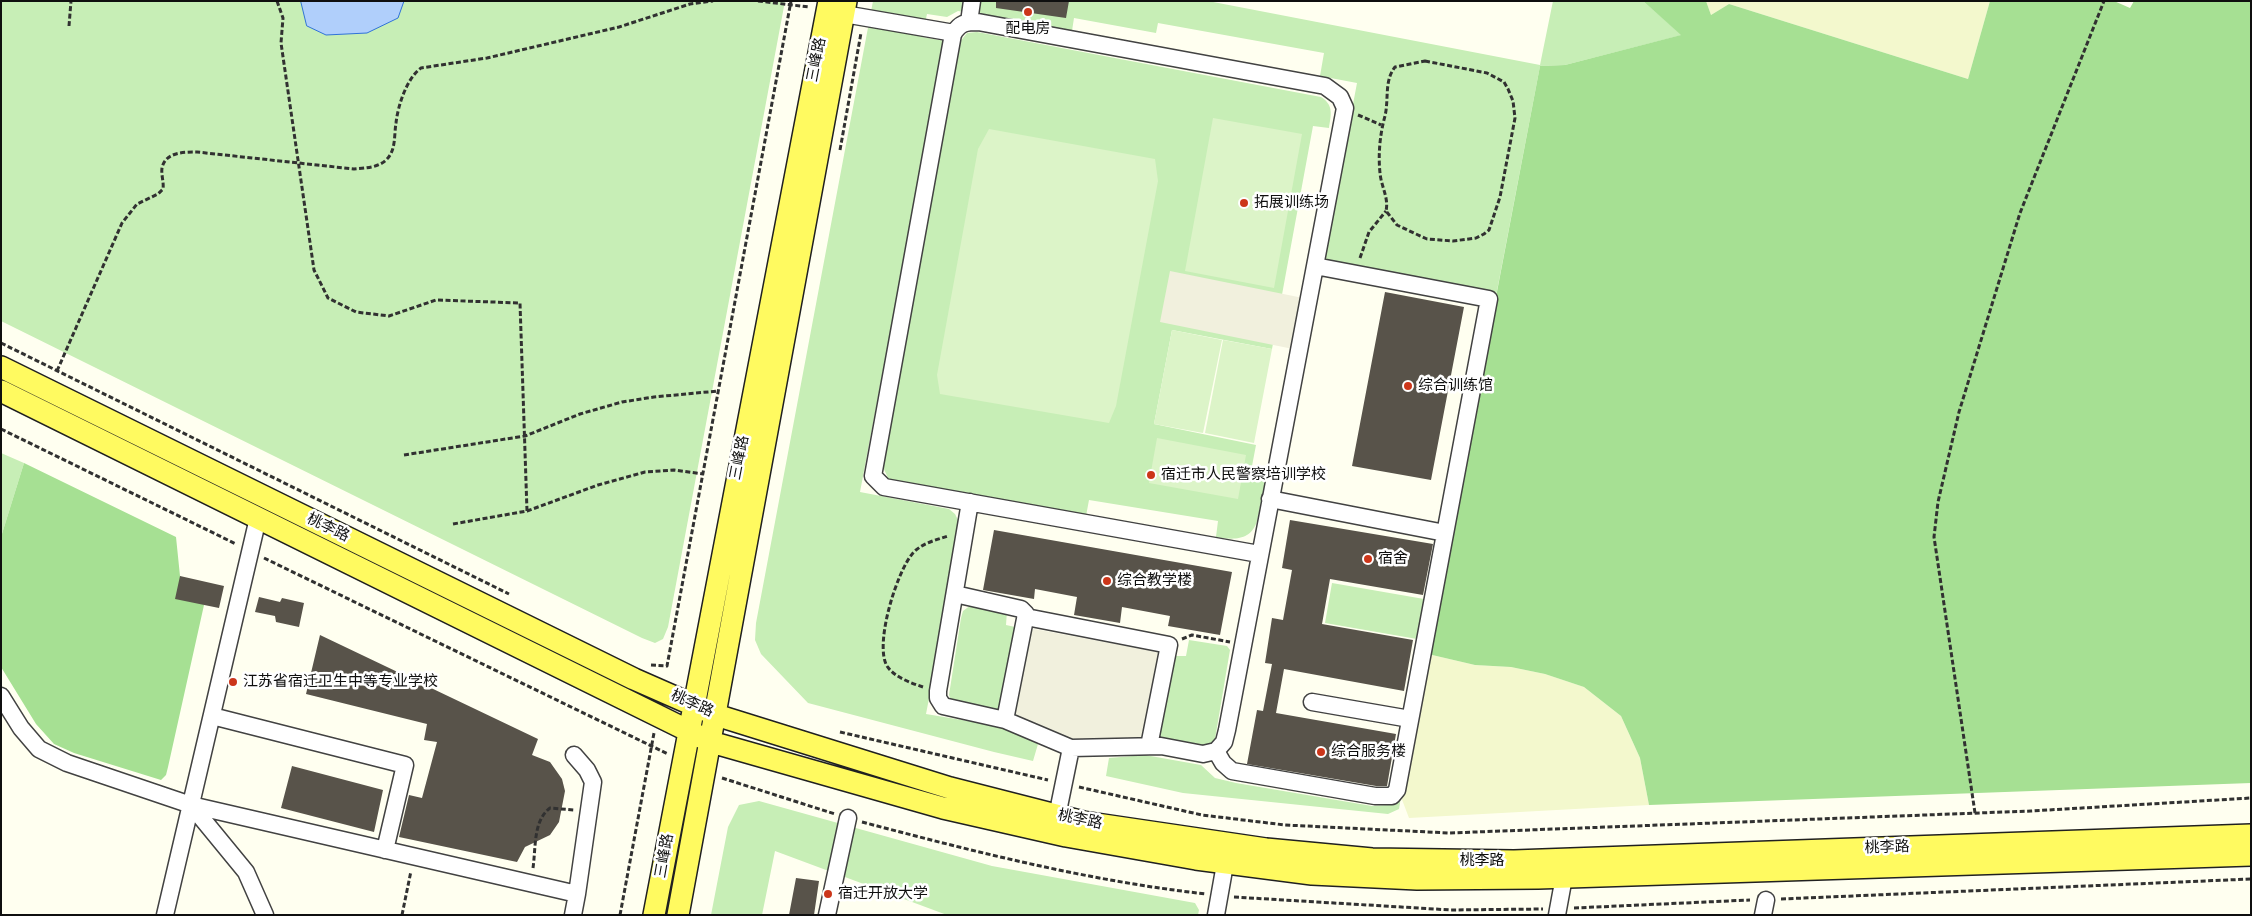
<!DOCTYPE html>
<meta charset="utf-8">
<style>
body{margin:0}
#map{position:relative;width:2252px;height:916px;overflow:hidden;background:#fffff0;font-family:"Source Serif 4",serif}
canvas{display:block}
.frame{position:absolute;inset:0;border:2px solid #0f0f0f;pointer-events:none}
</style>
<div id="map">
<canvas width="2252" height="916"></canvas>
<div class="frame"></div>
</div>
<script>
const c = document.querySelector('canvas').getContext('2d');
c.lineJoin = 'round';
function fillPath(path, color) { c.fillStyle = color; c.fill(path, 'evenodd'); }
function trace(path, color, width, dash) { c.strokeStyle = color; c.lineWidth = width; c.lineCap = dash ? 'butt' : 'round'; c.setLineDash(dash || []); c.stroke(path); }
function write(font, color, halo, rows, align = 'center') {
  c.font = font + ' "Source Serif 4","Noto Sans SC",serif'; c.lineWidth = 5; c.setLineDash([]); c.textBaseline = 'middle'; c.strokeStyle = halo; c.fillStyle = color; for (const [text, x, y, turn = 0] of rows) {
    c.save(); c.translate(x, y); c.rotate((+turn || 0) * Math.PI / 180); c.textAlign = isNaN(turn) ? turn : align; if (halo) c.strokeText(text, 0, 0); c.fillText(text, 0, 0); c.restore();
  }
}
fillPath(new Path2D(`
 M1706,1h284l-22,78 -239,-75 -18,11z
 M1428,654l47,11 36,2 34,7 39,13 37,29 19,42 9,47 -240,13 -8,-21z`), '#f3f8cd');
fillPath(new Path2D(`
 M1,1h784l-117,626 -5,12 -8,4 -13,-5 -641,-317z
 M873,1h335l332,64 13,-64h90l39,34 -117,30 -25,1 -44,230 -165,-32 -7,-6 33,-175 -37,-7 4,-23 -166,-30 -2,10 -82,-15 -2,13 -114,-20 -11,6 -20,-3 -5,23 23,4 -85,451 89,17 6,5 7,14 -36,186 78,13 34,17 -5,17 -39,-9 -186,-49 -47,-49 -6,-14 1,-17z
 M977,32l344,65c13,8 10,18 8,31l-16,-2 -41,223 -100,-19 -18,94 102,21 -4,21 16,3 -11,52c-6,20 -24,19 -41,16l2,-16 -129,-21 -3,16 -197,-36 -7,-15 77,-422 8,-10z
 M1,453l23,10 -23,74z
 M1332,583l92,16 -7,40 -92,-16z
 M971,605l36,6 -1,14 9,2 3,5 -18,79 -49,-11 -2,-5 12,-77 2,-7z
 M1189,640l38,6 3,4 -15,89 -4,5 -8,2 -45,-8 16,-82h12z
 M1145,755l56,10 14,13 21,5 136,23 16,-1 13,-8 -2,12 -11,5 -205,-21 -77,-17 3,-18z
 M759,801l233,65 203,37 4,7 -1,5h-251l-172,-64 -13,64h-51l17,-88 11,-22z`), '#c7eeb6');
fillPath(new Path2D(`
 M1643,1h63l5,14 18,-11 239,75 22,-78h124l16,7 4,-7h117v782l-602,22 -9,-47 -19,-42 -37,-29 -39,-13 -34,-7 -36,-2 -47,-11 112,-588 25,-1 116,-30z
 M24,463l152,74 4,39 24,29 -36,162 -2,8 -5,5 -87,-27 -20,-9 -18,-20 -35,-57v-130z`), '#a6e093');
fillPath(new Path2D(`
 M1213,118l89,16 -28,154 -89,-17z
 M989,129l166,30 3,22 -42,225 -7,17 -169,-29 -3,-19 41,-226z
 M1172,330l50,10 -19,93 -49,-9z
 M1223,340l49,9 -18,94 -49,-10z
 M1157,438l89,17 -8,44 -89,-16z`), '#dcf4c8');
fillPath(new Path2D(`
 M1170,271l138,28 -10,51 -138,-28z
 M1034,629l124,23 2,2 -17,85h-75l-52,-22 -2,-3 15,-82z`), '#f1f0dd');
const water = new Path2D(`
 M301,1h103l-6,17 -31,15 -41,2 -19,-9z`);
fillPath(water, '#b0cffb');
trace(water, '#3072d9', 1);
fillPath(new Path2D(`
 M996,1h73l-3,17 -70,-10z
 M1385,292l79,15 -33,173 -79,-14z
 M1290,520l143,24 -10,51 -93,-16 -8,45 91,16 -9,51 -120,-22 -8,44 120,21 -9,52h-11l-129,-22 10,-54 6,1 9,-47 -7,-1 7,-45 11,2 9,-50 -10,-2z
 M994,530l238,42 -12,63 -52,-9 2,-10 -48,-9 -2,16 -46,-8 3,-18 -42,-8 -1,10 -51,-9z
 M180,576l44,10 -5,22 -44,-9z
 M259,597l21,5 2,-4 22,5 -5,24 -23,-5 -1,-6 -20,-4z
 M320,635l218,104 -6,16 18,7 12,17 3,12 -6,31 -9,13 -25,12 -8,15 -118,-25 10,-42 13,3 15,-56 -13,-2 3,-16 -121,-30z
 M292,766l91,24 -9,42 -93,-24z
 M796,878l23,3 -5,34h-25z`), '#58534a');
const minor = new Path2D(`
 M844,14l110,19
 M969,22l3,-21
 M1270,499l175,34
 M970,502l-32,189v7l5,8 62,14 66,28 90,-2 42,8 13,-3 8,-9 3,-12 118,-622 -5,-11 -15,-11 -347,-64c-13,0 -18,1 -25,12l-80,442 11,11 375,67
 M955,594l66,15 5,5 -21,106
 M1026,617l143,28 -20,101
 M1,696l20,32 18,21 28,14 124,42 386,89 -4,21
 M1312,702l98,17
 M212,716l193,49 -20,85
 M1216,751l7,12 9,8 143,25h17l5,-6 92,-491 -174,-33
 M574,755l13,15 6,12 -16,112
 M191,805l55,67 19,43
 M1055,826l16,-78
 M165,915l93,-397
 M827,915l21,-97
 M1216,915l11,-62
 M1557,915l7,-38
 M1763,915l3,-15`);
const major = new Path2D(`
 M1,367l633,312 82,36 234,73 133,34 183,27 106,10 142,2 737,-26
 M1,391l710,351 232,66 123,28 130,23 116,15 105,5 121,-1 713,-23
 M654,915l175,-914
 M678,915l168,-914`);
trace(minor, '#424242', 19);
trace(major, '#202020', 24);
trace(new Path2D(`
 M277,1l6,17 -2,25 33,227 14,28 28,14 33,4 47,-16 84,3 7,208
 M758,1l51,6
 M69,26l2,-25
 M1425,61l62,12 17,9 4,7 5,12 2,17 -15,79 -11,33 -5,4 -8,4 -23,3 -26,-2 -11,-5 -19,-9 -11,-14c3,-13 -5,-25 -6,-38 -2,-19 0,-39 5,-57 4,-17 -1,-35 10,-49z
 M1358,115l23,10
 M840,150l21,-117
 M1360,258l9,-26 17,-21
 M1,343l508,251
 M57,371l65,-148 15,-19 21,-10 5,-5c1,-7 -2,-14 -1,-21 3,-16 22,-16 35,-16l157,17c10,-1 25,-1 33,-10 9,-9 7,-24 9,-36 2,-18 11,-45 25,-55l66,-10 132,-31 71,-23 23,-3
 M1,429l235,115
 M404,455l121,-19 55,-22 42,-12 32,-5 64,-6
 M453,524l74,-13 71,-26 47,-13 29,-2 29,4
 M264,558l404,196
 M1182,639l10,-4 38,7
 M651,665l16,1 124,-665
 M923,687c-12,-4 -29,-10 -36,-21 -13,-22 10,-95 26,-113 9,-10 23,-13 35,-17
 M840,732l208,48
 M722,778l113,36
 M1079,787l123,28 83,10 164,8 582,-22 220,-13
 M1975,813l-41,-276 4,-35 21,-90 61,-199 84,-212
 M862,822c114,30 227,59 344,72
 M533,868c3,-21 0,-47 17,-60l24,2
 M1234,897l217,13 92,-1
 M1781,899l470,-20
 M1574,908l176,-8
 M402,915l9,-44
 M620,915l34,-182`), '#313131', 3, [5, 2.5]);
trace(minor, '#fff', 16);
trace(major, '#fffa60', 21);
for (const [x, y, r, color] of [
 [1028,12,5,"#cc361a"],
 [1244,203,5,"#cc361a"],
 [1408,386,5,"#cc361a"],
 [1151,475,5,"#cc361a"],
 [1368,559,5,"#cc361a"],
 [1107,581,5,"#cc361a"],
 [233,682,5,"#cc361a"],
 [1321,752,5,"#cc361a"],
 [828,894,5,"#cc361a"]
]) { const dot = new Path2D(); dot.arc(x, y, r, 0, 2 * Math.PI); c.fillStyle = color; c.fill(dot); trace(dot, '#fff', 2); }
write('15px', '#0f0f0f', '#fff', [
 ["配电房",1028,29,"center"],
 ["拓展训练场",1254,203],
 ["综合训练馆",1418,386],
 ["宿迁市人民警察培训学校",1161,475],
 ["宿舍",1378,559],
 ["综合教学楼",1117,581],
 ["江苏省宿迁卫生中等专业学校",243,682],
 ["综合服务楼",1331,752],
 ["宿迁开放大学",838,894]
], 'left');
write('15px', '#0f0f0f', '#fff', [
 ["三峰路",817,60,-79],
 ["三峰路",740,458,-79],
 ["桃李路",328,528,26],
 ["桃李路",692,704,24],
 ["桃李路",1080,820,12],
 ["桃李路",1887,848,-2],
 ["三峰路",665,856,-80],
 ["桃李路",1482,861]
]);
</script>
